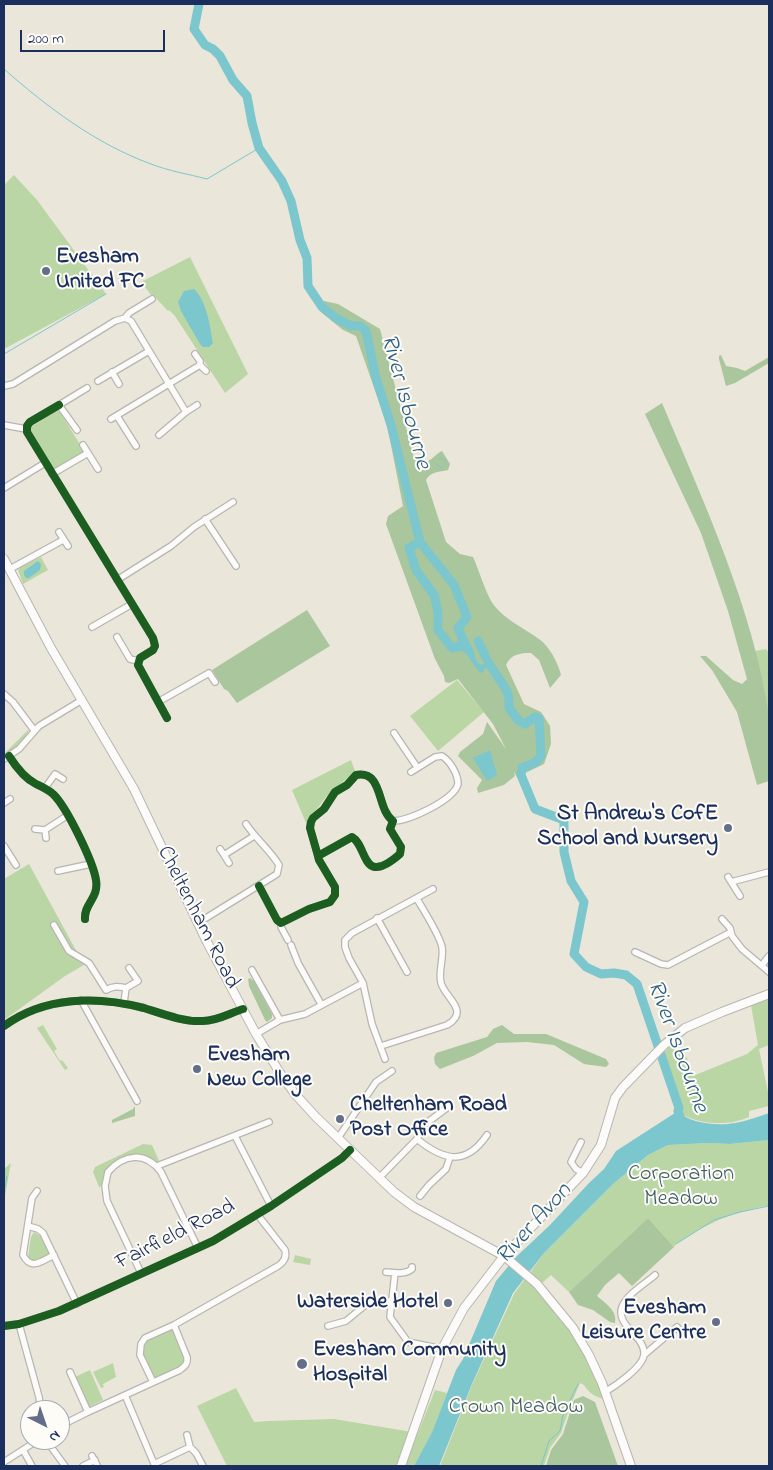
<!DOCTYPE html>
<style>
body{margin:0}
#map{position:relative;width:773px;height:1470px;overflow:hidden;background:#eae6da;font-family:"Indie Flower",sans-serif}
canvas{display:block}
.frame{position:absolute;inset:0;border:5px solid #1b2f5e;pointer-events:none}
.north{position:absolute;left:20px;top:1400px;width:50px;height:50px;box-sizing:border-box;background:#fdfcf7;border:1px solid #a3aaba;border-radius:50%;rotate:139deg;font-size:14px;font-weight:700;line-height:20px;text-align:center;color:#1b2f5e}
.north::after{content:'';display:block;margin:auto;width:18px;height:22px;background:#636f89;clip-path:polygon(50% 0,100% 100%,50% 72%,0 100%)}
.scale{position:absolute;left:20px;top:30px;width:145px;height:22px;box-sizing:border-box;border:2px solid #1b2f5e;border-top:0;padding-left:6px;font-size:15px;line-height:18px;white-space:nowrap;color:#1b2f5e;-webkit-text-stroke:4px #fdfcf7;paint-order:stroke}
</style>
<div id="map">
<canvas width="773" height="1470"></canvas>
<div class="frame"></div>
<div class="north">N</div>
<div class="scale">200 m</div>
</div>
<script>
const c = document.querySelector('canvas').getContext('2d');
c.lineJoin = 'round';
function fillPath(path, color) { c.fillStyle = color; c.fill(path, 'evenodd'); }
function trace(path, color, width, dash) { c.strokeStyle = color; c.lineWidth = width; c.lineCap = dash ? 'butt' : 'round'; c.setLineDash(dash || []); c.stroke(path); }
function write(font, color, halo, rows, align = 'center') {
  c.font = font + ' "Indie Flower",sans-serif'; c.lineWidth = 4; c.setLineDash([]); c.textBaseline = 'middle'; c.strokeStyle = halo; c.fillStyle = color; for (const [text, x, y, turn = 0] of rows) {
    c.save(); c.translate(x, y); c.rotate((+turn || 0) * Math.PI / 180); c.textAlign = isNaN(turn) ? turn : align; if (halo) c.strokeText(text, 0, 0); c.fillText(text, 0, 0); c.restore();
  }
}
fillPath(new Path2D(`
 M14,175l23,25 69,94 -102,55v-164z
 M190,257l58,117 -23,19 -50,-77 -6,-6 -1,1 -15,-16 -1,1 -11,-14z
 M57,411l3,1 24,39v2l-29,16h-2l-23,-37 1,-5z
 M41,557l7,13 -25,14 -5,-14 3,-3z
 M766,649l3,4v67l-14,-69z
 M457,680l27,32 -46,39 -28,-35z
 M28,730h1c-5,11 -15,19 -25,26v-2z
 M351,760l4,11 -29,26 -20,26 -14,-33z
 M29,864l55,101 -19,11 -61,44v-141z
 M769,998v47l-10,4 10,48v9l-20,5v6c-5,2 -11,4 -16,5 -16,3 -43,0 -55,-11l1,-3 -18,-52 13,-14 13,16 6,18 54,-22 11,-9 -7,-40z
 M43,1025l14,24 -3,2 6,10 2,-1 6,8 -3,2 -28,-42z
 M769,1140v66c-8,0 -15,3 -23,5 -26,6 -47,18 -70,33l-2,3 -26,-29 -79,74 -18,-17 -10,9 -12,-10 15,-21 69,-69 35,-29 20,-10 42,-2 20,1z
 M143,1144l9,1 7,16 -3,1c-15,-10 -39,-9 -50,8 -3,5 -3,11 -4,16l-3,1 -6,-15 2,-5z
 M11,1163l-1,5 -6,34v-33z
 M34,1232l6,4 9,17 -2,3 -13,6 -6,-3v-2l3,-20z
 M295,1255l16,4 -1,6 -17,-3z
 M527,1276l45,52 34,71c-9,-1 -17,-5 -22,-14l-4,-2 -9,21 -10,29 -11,15 -6,18h-104l32,-81 42,-91z
 M174,1325l14,37 -35,20 -13,-27 5,-17z
 M113,1363l3,14 -13,7 1,3 -3,1 -8,-16z
 M90,1370l13,30 -15,7 -13,-30z
 M236,1388l18,34 15,-1 65,-2 78,13 -11,34h-174l-30,-60z
 M435,1390l12,3 -15,39 -18,34h-9z`), '#bad6a5');
fillPath(new Path2D(`
 M324,301l14,3 42,25 34,129 9,5c9,-2 11,-8 19,-12l8,13 -2,6c-9,2 -17,1 -22,10l20,62 14,12 13,3c6,13 13,37 20,47 12,16 31,24 46,35 11,8 19,24 22,36l-11,13 -11,-28 -8,-7c-11,0 -20,1 -25,12l18,39 17,8 9,14 1,18 -7,20 -27,13 -3,-5 1,4 -11,9 -26,8 -1,-5 5,-8 -24,-24 2,-4 23,-18 4,-12 19,27 -13,-25 -35,-45 -9,4 -4,-1 -1,-6 -9,-17 -49,-135 2,-8 15,-10 -16,-81 -31,-89 -13,-6 -21,-17 -3,-4 2,-5z
 M721,355l5,11 11,2 8,3 24,-14v6l-34,20 -9,3 -7,-27v-3z
 M662,403c42,100 91,205 107,313 3,21 0,44 0,65l-12,4 -20,-73 -25,-42 -12,-14h6l27,24 9,4 5,-5 -19,-68 -27,-78 -56,-119z
 M307,610l23,36 -93,57 -9,-12 -4,-2 -12,-19z
 M250,978l4,3 18,33v4l-5,4 -2,-2 -16,-34 -1,-7z
 M502,1025l12,9h32l60,25 3,5 -3,3 -22,-3 -30,-19 -27,-3 -30,1 -24,13 -33,13 -5,-5 -1,-6 2,-5 51,-16 6,-8z
 M135,1106v10l-23,7v-3l21,-11z
 M648,1218l26,29 -42,39 -13,-13 -14,12 -8,11c8,7 21,15 18,27l-5,-1 -17,-12 -15,-5 -9,-13z
 M583,1396l12,6 23,64h-72l5,-16 12,-16 11,-34z`), '#aac69c');
fillPath(new Path2D(`
 M194,289c13,12 16,38 19,54l-4,4h-6l-3,-3 -19,-33 -3,-9 6,-11z
 M38,561l3,3 -1,6 -11,8h-3l-2,-3v-4z
 M460,634h3c3,5 8,10 10,15 3,7 1,11 8,16l7,-3 -5,10 -3,1 -16,-22 -7,-2 -1,-3z
 M490,750l7,25 -10,6 -14,-23z
 M678,1111c12,13 40,15 57,12 11,-2 23,-6 34,-10v27l-39,4 -21,-1 -41,2 -20,10 -35,29 -69,69 -31,40 -41,91 -33,82h-25l18,-34 24,-62 7,-11 33,-78 20,-24 34,-32 39,-42 15,-14 12,-18z`), '#7cc6ce');
trace(new Path2D(`
 M4,69c43,38 92,75 147,95 18,7 37,10 56,15l52,-31
 M4,354l102,-60
 M440,458l6,3
 M436,464l6,4
 M4,1191l3,-15
 M676,1244l38,-24 26,-8 29,-6
 M541,1466l8,-25 11,-10 3,-16 15,-31`), '#7cc6ce', 1);
trace(new Path2D(`
 M199,4l-5,25 11,16 8,4 7,7 13,24 14,16 5,27 7,25 23,33 9,20 9,39 7,18 1,28 14,21 14,11 15,8h9l6,5 10,47 15,47 29,117 34,43 13,32 -9,11 7,16
 M420,542l-11,6 7,22 18,25 4,17v18l14,18 10,-2 4,2
 M478,641l10,21 19,29 2,9v8l9,12 7,4 10,-7 4,1 2,38 -5,6 -14,6 -1,7 14,34 29,11v32l7,29 13,21 -10,52 12,13 15,7 13,-1 12,2 11,9 42,124 -1,3 4,11`), '#7cc6ce', 9);
const minor = new Path2D(`
 M125,318l4,-5 23,-14
 M195,354l5,7v4l6,6
 M112,372l7,12
 M98,381l51,-30
 M4,386l9,-2 102,-63 10,-3 6,3 55,91 -27,23
 M59,405l-29,17 -3,4v6l126,206 2,8 -2,4 -13,8 -2,7 29,53
 M186,412l11,-7
 M117,416l19,30
 M111,419l89,-54
 M4,425l22,4
 M77,430l-18,-25 28,-17
 M88,453l10,16
 M52,474l36,-21 -5,-8
 M4,488l41,-25
 M205,519l31,47
 M59,532l9,14
 M10,569l53,-29
 M117,580l54,-34 23,-19 39,-25
 M92,627l40,-23
 M117,637l13,22 8,2
 M4,694l9,8 21,28
 M158,702l51,-29 6,9
 M394,733l23,34
 M9,756c7,11 15,22 27,28 6,3 11,5 17,10 13,12 40,67 43,86 3,19 -12,23 -11,39
 M4,759l15,-10 20,-23 43,-26
 M45,788l10,-14 8,5
 M4,803l6,-4
 M393,821c16,0 61,-21 65,-37 0,-10 -8,-23 -16,-28l-7,1 -24,15
 M35,829l10,1
 M46,838l-1,-8 23,-15
 M4,846l12,19
 M220,849l4,6
 M229,863l-5,-8 30,-19
 M58,871l33,-7
 M728,877l12,19
 M731,882l38,-10
 M259,886l18,34 4,3 28,-14 21,-7 5,-7v-8l-16,-27 -1,-4 -8,-28 1,-6 2,-4 11,-9 11,-17 12,-7 9,-10c28,-5 20,34 37,46l-3,8 11,18 -1,7c-39,34 -32,-8 -48,-17l-34,19
 M377,918l30,54
 M722,919l8,9 2,8 10,13 27,23
 M198,923l79,-49 2,-9c-9,-15 -23,-26 -33,-41
 M281,923v4l7,13
 M54,925l15,26 20,12 17,27c7,-4 12,-4 20,-2
 M291,945l7,18 23,41
 M635,952l26,12 7,1 63,-33
 M762,965l7,-9
 M252,970l28,50
 M81,1000l56,101
 M124,1003l2,-15 12,-7 -9,-13
 M4,1026c41,-30 93,-30 140,-18 19,6 39,14 59,13 14,0 27,-8 40,-12
 M256,1034l24,-14 25,-6 58,-31
 M381,1046l66,-21c24,-14 -2,-27 -6,-42 -3,-12 3,-24 1,-36 -3,-13 -18,-36 -25,-48
 M385,1059l-13,-35 -9,-41 -14,-25 -4,-11v-7l7,-7 81,-44
 M235,1136l36,70
 M338,1138l38,-56 16,-11
 M417,1139c27,22 49,27 70,-4
 M581,1142l-10,20 5,7 7,4
 M157,1166l112,-44
 M379,1178l38,-39 7,-14 24,-18
 M37,1191l-5,7 -9,57c8,16 19,6 31,0
 M420,1196l9,-11 17,-16 4,-12
 M28,1226l10,3 5,4 34,71
 M386,1272c9,1 19,3 26,-3v-2
 M141,1273l-34,-72 -2,-15 3,-14c16,-18 37,-21 53,0l37,76
 M395,1273l-5,44 18,25 34,7
 M19,1324l20,73 1,7 -2,6
 M4,1326l15,-2 40,-13 154,-70 58,-35 71,-48 8,-8
 M328,1326l18,-5 23,-19 23,-1
 M644,1355l33,-28 5,6
 M70,1372l18,40
 M153,1382l-13,-27 1,-11 4,-6 29,-13 104,-59c6,-4 9,-9 7,-16l-28,-36
 M605,1392c10,-6 37,-24 39,-37 2,-19 -29,-29 -22,-48 5,-13 23,-23 33,-32
 M125,1395l30,71
 M30,1423l-3,6 3,8
 M60,1426l28,-14 92,-42c5,-4 8,-6 7,-13l-13,-32
 M187,1435l3,12
 M46,1440l19,26
 M23,1450l9,16
 M92,1456l5,9
 M4,1462l34,-22
 M154,1464l36,-17 6,6 7,13
 M83,1466l12,-6`);
const major = new Path2D(`
 M4,559l47,89 83,141 73,153 49,92 24,39 15,21 21,23 78,75 20,15 90,49 33,28 36,44 16,27 13,28 29,83
 M401,1466l41,-117 22,-41 40,-52 79,-83 18,-28 14,-47 8,-11 41,-42 21,-17 37,-16 47,-18`);
trace(minor, '#b6b6b2', 8);
trace(major, '#b6b6b2', 10);
trace(minor, '#fcfbf9', 5.5);
trace(major, '#fcfbf9', 8);
trace(new Path2D(`
 M59,405l-29,17 -3,4v6l126,206 2,8 -2,4 -13,8 -2,7 29,53
 M9,756c7,11 15,22 27,28 6,3 11,5 17,10 13,12 40,67 43,86 3,19 -12,23 -11,39
 M259,886l18,34 4,3 28,-14 21,-7 5,-7v-8l-16,-27 -1,-4 -8,-28 1,-6 2,-4 11,-9 11,-17 12,-7 9,-10c28,-5 20,34 37,46l-3,8 11,18 -1,7c-39,34 -32,-8 -48,-17l-34,19
 M4,1026c41,-30 93,-30 140,-18 19,6 39,14 59,13 14,0 27,-8 40,-12
 M4,1326l15,-2 40,-13 154,-70 58,-35 71,-48 8,-8`), '#1b5e20', 8);
for (const [x, y, r, color] of [
 [46,271,5,"#636f89"],
 [728,828,5,"#636f89"],
 [197,1069,5,"#636f89"],
 [340,1119,5,"#636f89"],
 [448,1303,5,"#636f89"],
 [716,1322,5,"#636f89"],
 [302,1364,6,"#636f89"]
]) { const dot = new Path2D(); dot.arc(x, y, r, 0, 2 * Math.PI); c.fillStyle = color; c.fill(dot); trace(dot, '#fdfcf7', 2); }
write('bold 22px', '#1b2f5e', '#fdfcf7', [
 ["Evesham",56,258],
 ["United FC",56,283],
 ["St Andrew's CofE",718,815,"right"],
 ["School and Nursery",718,840,"right"],
 ["Evesham",207,1056],
 ["New College",207,1081],
 ["Cheltenham Road",350,1106],
 ["Post Office",350,1131],
 ["Waterside Hotel",438,1303,"right"],
 ["Evesham",706,1309,"right"],
 ["Leisure Centre",706,1334,"right"],
 ["Evesham Community",313,1351],
 ["Hospital",313,1376]
], 'left');
write('22px', '#1b2f5e', '#fdfcf7', [
 ["Cheltenham Road",197,918,63],
 ["Fairfield Road",176,1236,-27]
]);
write('22px', '#3f5d66', '#fdfcf7', [
 ["Corporation",681,1175],
 ["Meadow",681,1200],
 ["Crown Meadow",516,1408]
]);
write('italic 24px', '#2c5f83', '#fdfcf7', [
 ["River Isbourne",404,402,75],
 ["River Isbourne",676,1047,70],
 ["River Avon",535,1225,-48]
]);
</script>
